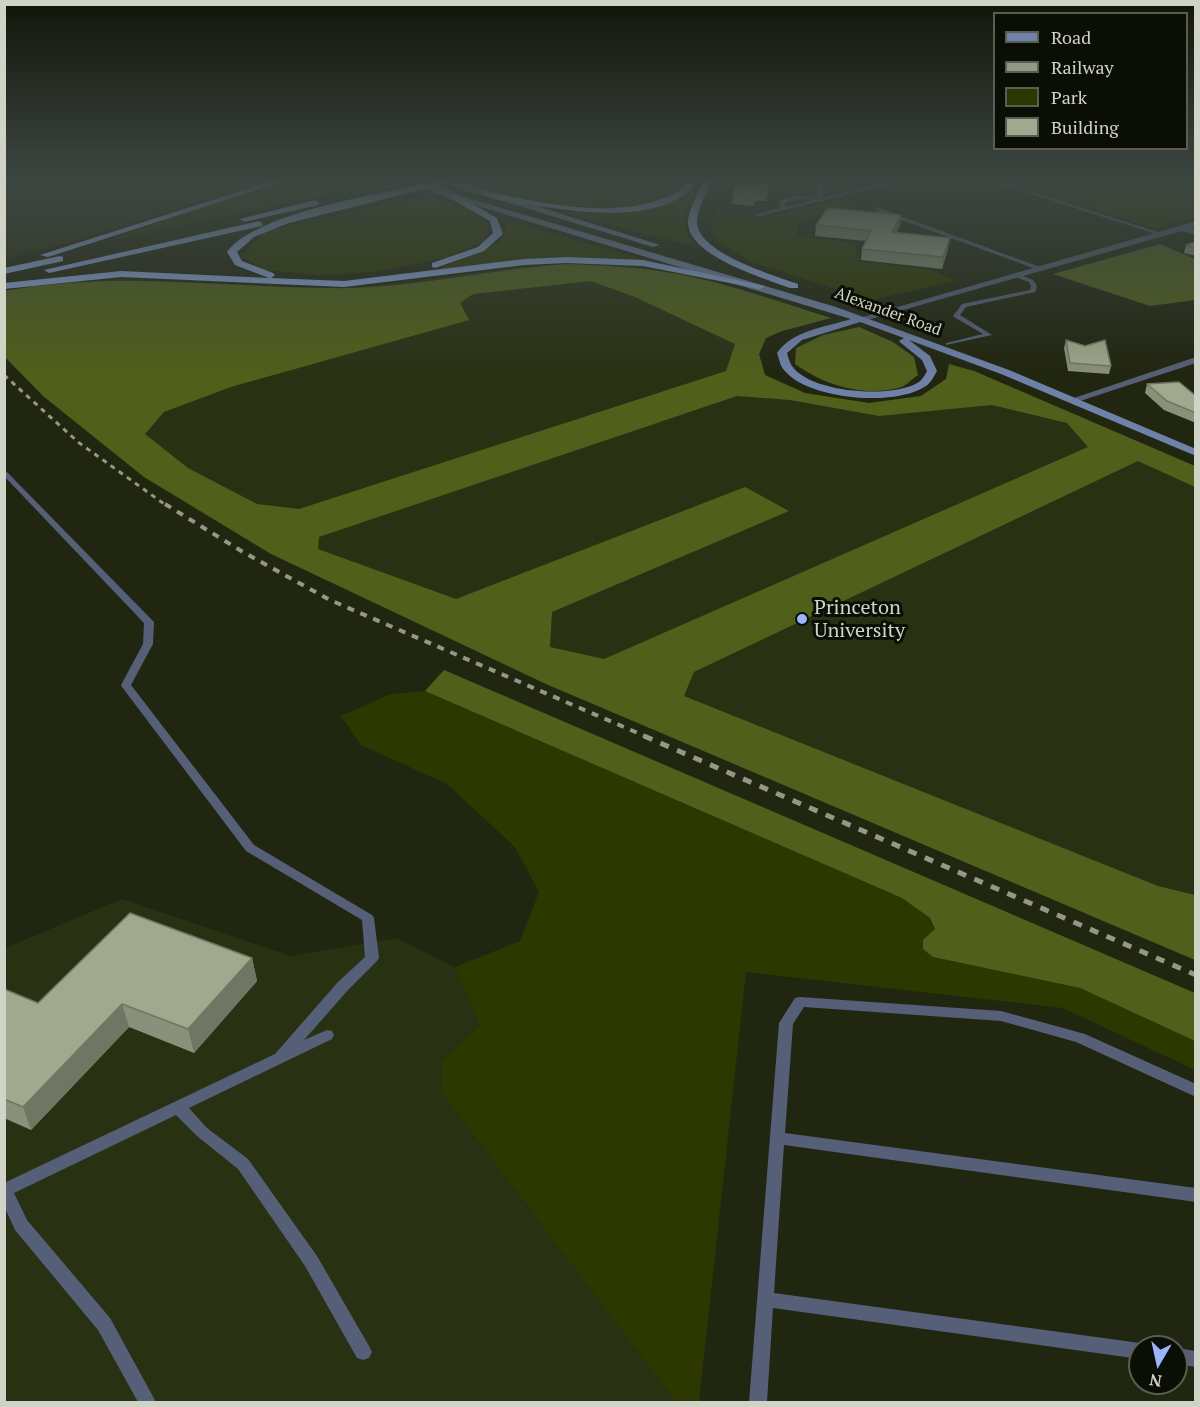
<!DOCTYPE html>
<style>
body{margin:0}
#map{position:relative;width:1200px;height:1407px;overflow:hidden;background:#212610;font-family:"PT Serif",serif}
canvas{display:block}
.frame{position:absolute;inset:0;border:6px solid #d0d4c6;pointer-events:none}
.legend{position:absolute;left:993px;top:12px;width:195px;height:138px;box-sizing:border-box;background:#0b0e05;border:2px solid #5a5d52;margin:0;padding:8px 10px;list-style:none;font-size:18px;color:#d0d4c6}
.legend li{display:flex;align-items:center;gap:12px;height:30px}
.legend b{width:30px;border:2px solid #5a5d52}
.north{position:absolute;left:1128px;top:1335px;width:60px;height:60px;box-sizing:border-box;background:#0b0e05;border:2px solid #5a5d52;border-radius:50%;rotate:189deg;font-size:16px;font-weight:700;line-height:24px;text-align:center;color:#d0d4c6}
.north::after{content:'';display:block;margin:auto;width:21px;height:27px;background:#98b5fd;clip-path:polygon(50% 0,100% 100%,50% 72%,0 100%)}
</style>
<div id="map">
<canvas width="1200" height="1407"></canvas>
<div class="frame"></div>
<ul class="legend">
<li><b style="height:8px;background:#7081a9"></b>Road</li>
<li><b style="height:8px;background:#949887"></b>Railway</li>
<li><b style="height:16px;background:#2d3800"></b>Park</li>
<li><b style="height:16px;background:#a0a88d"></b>Building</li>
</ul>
<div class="north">N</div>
</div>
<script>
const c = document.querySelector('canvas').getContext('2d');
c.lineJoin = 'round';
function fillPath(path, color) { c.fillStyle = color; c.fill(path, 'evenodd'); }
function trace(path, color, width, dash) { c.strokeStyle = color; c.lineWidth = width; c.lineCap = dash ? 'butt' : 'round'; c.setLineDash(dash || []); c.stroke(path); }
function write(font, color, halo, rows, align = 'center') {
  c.font = font + ' "PT Serif",serif'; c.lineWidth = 6; c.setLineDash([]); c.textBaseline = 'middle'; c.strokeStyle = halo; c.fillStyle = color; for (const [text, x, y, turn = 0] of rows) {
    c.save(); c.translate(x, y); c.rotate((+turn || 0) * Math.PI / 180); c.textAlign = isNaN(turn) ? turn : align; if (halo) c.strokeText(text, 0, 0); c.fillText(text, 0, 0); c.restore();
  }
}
fillPath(new Path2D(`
 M5,180h264l-205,64 -59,15z
 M568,264l58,2 49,7 44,10 112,35 -49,13 -16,7 -7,16 6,21 40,18 64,10 52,-7 25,-17 3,-15 25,7 221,95v494l-649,-276 -275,-130 -127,-77 -101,-81 -38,-39 -1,-66 110,-12 215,10 56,-4 132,-18z
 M122,899l169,57 106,-18 58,29 25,58 -38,36 -1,31 235,310h-671v-454z`), '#293113');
fillPath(new Path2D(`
 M296,180h99l-290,62 93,-34z
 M486,180h191v9c-8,4 -17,9 -26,12 -49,16 -126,-1 -173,-19z
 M1001,180h194v37l-42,11z
 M694,193c-10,25 -16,32 3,54l-142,-36 43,2 48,-3z
 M429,195l39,14 20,15 -3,16 -35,17 -74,15 -56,3 -56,-5 -23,-14 25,-25z
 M839,199l12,10 -51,13 -5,14 60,7 4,18 72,9 25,11 -85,19 -120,-38 -34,-21 -6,-18 5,-13 41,9z
 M509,221l143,41 -106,-5 -111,14 65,-29z
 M425,691l477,207 28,20 5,11 -12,11 10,17 147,31 115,53v29l-132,-62 -317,-36 -47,430h-23l-235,-310 1,-31 38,-36 -25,-58 65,-26 19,-49 -24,-45 -68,-63 -86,-39 -20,-29 50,-22z`), '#2d3800');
fillPath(new Path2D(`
 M1160,244l35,15v41l-45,6 -97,-32z
 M568,264c37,2 73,3 109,10 53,10 103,28 154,44l-49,13 -16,7 -7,16 6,21 40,18 64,10 52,-7 25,-17 3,-15 25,7 221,95v21l-57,-26 -444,211 -10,24 474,190 37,9v65l-649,-276 -275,-130 -127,-77 -101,-81 -38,-39 -1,-66c109,-20 215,-4 324,-3 80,2 160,-19 240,-24zM591,281l44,16 100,47 -9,27 -427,138 -42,-5 -69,-36 -43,-34 19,-22 67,-25 238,-67 -9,-17 13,-9zM737,396l53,4 89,16 113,-11 75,18 21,24 -484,212 -54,-12 2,-35 237,-101 -44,-24 -289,112 -138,-50 1,-12z
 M859,327l34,15 21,15 4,18c-6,4 -13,12 -19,13 -37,9 -75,-3 -104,-24l1,-16 27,-13z
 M444,670l751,323v48l-115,-53 -147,-31 -10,-8v-9l12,-11 -5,-11 -28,-20 -477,-207z`), '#505f1a');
trace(new Path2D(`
 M26,188l58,-8`), '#808473', 2, [1.5, 1.5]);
fillPath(new Path2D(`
 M19,180v2l-15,3v-4z
 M819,180h6l-3,18 73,-18h10l-148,37 -3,-2 25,-7 1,-7 17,-6 16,3 -3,2 -13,-1 -12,4v4l31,-8z
 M987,180h9l168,54 -5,1z
 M876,207l164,60 1,1 -5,1 -162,-59v-2z
 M1015,273l18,7 4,6 -2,6 -69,15 -6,8 32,20 -46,10v-2l37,-9 -29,-17 -1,-1 9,-12 68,-14 1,-4 -2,-4 -16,-6 -1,-1z
 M4,469l150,153 -1,22 -22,41 123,160 118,70 2,3 5,40 -2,3 -29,29 -44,50 23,-10 5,1 2,4 -2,4 -143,69 18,20 41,31 69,97 52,90 3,6 -3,6 -6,2 -6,-2 -52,-92 -67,-97 -41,-33 -21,-21 -162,78 13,27 83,98 46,84h-18l-40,-72 -83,-100 -11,-24v-23l271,-129 63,-72 27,-25 -3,-37 -116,-69 -124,-164 -1,-2 22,-41 1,-21 -140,-147z
 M800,997l201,14 84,23 111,50v13l-120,-55 -75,-21 -197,-14 -11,17 -8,109 411,55v14l-412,-57 -10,148 366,50 7,4h-7v12l-367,-51 -6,94h-18l30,-379 16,-25z
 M1176,1348l20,3v16l-20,-3z`), '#555f78');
fillPath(new Path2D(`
 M1180,226l16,4v5l-19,-5v-4z
 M1196,357v6l-119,39 -9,-2z`), '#555f78');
fillPath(new Path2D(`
 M1193,222h3v5l-332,94 -8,-2z`), '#555f78');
fillPath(new Path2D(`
 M470,187h6l184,58 -7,2 -183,-56z
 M451,193l385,114 173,63 187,79v7l-195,-82 -92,-34 21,16 7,15c-3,5 -6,12 -11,15 -30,21 -118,14 -142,-16 -4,-4 -5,-12 -7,-17 16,-23 49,-26 74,-34l-403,-122zM860,322l44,16 -5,3 2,2 21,17 5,11c-2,4 -5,9 -8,11 -26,17 -109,11 -127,-16 -2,-3 -4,-9 -5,-13l15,-13z`), '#7081a9');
fillPath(new Path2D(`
 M275,180h13l-240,77 -8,-2z
 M445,180h16l-172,43 -35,14 -17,15 5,9 31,12 2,2 -4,3 73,3 180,-22 42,-2 77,3 122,26 -5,3 -117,-23 -77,-3 -42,2 -180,22 -223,-10 -117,12v-6l117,-12 148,7 -34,-13 -8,-13c30,-41 167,-61 218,-72z
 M684,180h8l1,8c-39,37 -122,24 -171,15 -12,-2 -30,-2 -40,-9l4,-3c62,13 143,33 199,-4z
 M703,180h8c-4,12 -15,32 -14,44 4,30 76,51 101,60v4h-8c-26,-10 -99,-31 -102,-64 -1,-12 11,-32 15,-44z
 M448,193h6l43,25 6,16 -19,17 -49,17 -3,-1v-4l46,-16 15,-14 -3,-12 -42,-24z
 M315,200l4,3 -1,2 -74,17 -4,-3z
 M259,221l4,3 -1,2 -213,47 -5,-3z
 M60,256l3,1v4l-59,13v-6z`), '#8ea6e0');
trace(new Path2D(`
 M4,375l74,67 89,64`), '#949887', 3, [5, 5]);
trace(new Path2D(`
 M165,504l78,48 87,48 317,137`), '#949887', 4, [7, 7]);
trace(new Path2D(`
 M644,736l552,239`), '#949887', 5, [9, 9]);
trace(new Path2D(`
 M415,180l36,15
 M449,180l24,9`), '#7081a9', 8);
fillPath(new Path2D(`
 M771,180l-5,21h-11l-1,5 -22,-2 1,-10z
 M901,215l-1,10 -4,8 52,16 -6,20 -81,-9 1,-11 4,-8 -51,-5 1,-11z
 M1196,242v14l-12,-3 2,-8z
 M1066,340l45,26 -2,8 -41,-3 -4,-23z
 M1147,384l49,12v27l-32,-13 -19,-17z
 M252,958l5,23 -63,72 -65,-26 -98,103 -27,-12v-129l34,14z`), '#8a9079');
fillPath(new Path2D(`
 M29,180h27l-26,4z
 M769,180h2l-5,21v-10z
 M901,215l-1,10 -9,18 1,-11z
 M950,238l-2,11 -6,20 1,-12z
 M252,958l5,23 -63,72 -6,-24z
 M122,1004l7,23 -98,103 -8,-23z`), '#707663');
const building = new Path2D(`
 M737,180h32l-3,11 -10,-1 -2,5 -21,-1z
 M828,208l73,7 -9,17 58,6 -7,19 -81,-8 9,-18 -55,-6z
 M1196,242v6l-10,-3z
 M1066,340l19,6 20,-6 6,26 -41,-3z
 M1179,382l17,14v17l-29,-12 -20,-17z
 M130,913l122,45 -64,71 -66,-25 -99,103 -19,-8v-110l34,14z`);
fillPath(building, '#a0a88d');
trace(building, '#707663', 1.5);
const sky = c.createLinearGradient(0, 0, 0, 377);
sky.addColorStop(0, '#121509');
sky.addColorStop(0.48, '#3d4742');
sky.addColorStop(1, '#3d474200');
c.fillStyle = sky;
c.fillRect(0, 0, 1200, 377);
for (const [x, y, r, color] of [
 [802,619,6,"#98b5fd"]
]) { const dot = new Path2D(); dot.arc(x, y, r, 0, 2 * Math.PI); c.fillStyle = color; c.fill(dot); trace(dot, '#0b0e05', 2); }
write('16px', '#d0d4c6', '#0b0e05', [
 ["Alexander Road",888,312,20]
]);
write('20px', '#d0d4c6', '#0b0e05', [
 ["Princeton",814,608],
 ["University",814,631]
], 'left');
</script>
